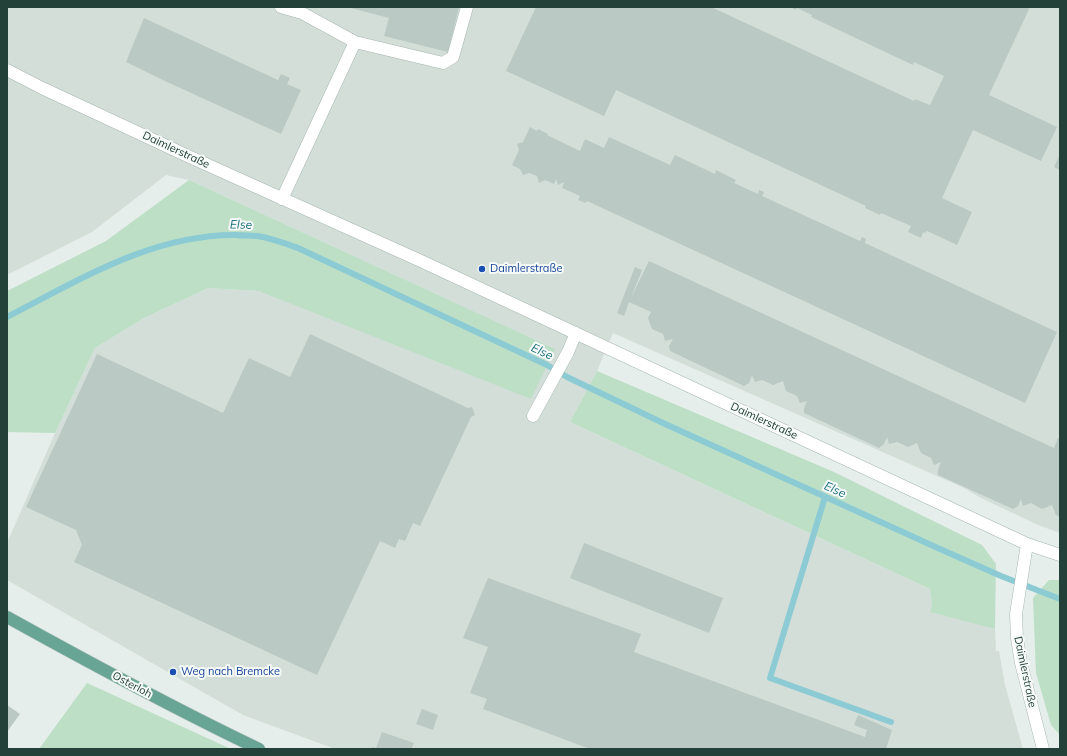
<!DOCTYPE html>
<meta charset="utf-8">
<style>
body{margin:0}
#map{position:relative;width:1067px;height:756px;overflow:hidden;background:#e5eeea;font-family:Mulish,sans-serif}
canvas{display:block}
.frame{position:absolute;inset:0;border:8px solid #234138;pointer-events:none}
</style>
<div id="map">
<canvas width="1067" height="756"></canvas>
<div class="frame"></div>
</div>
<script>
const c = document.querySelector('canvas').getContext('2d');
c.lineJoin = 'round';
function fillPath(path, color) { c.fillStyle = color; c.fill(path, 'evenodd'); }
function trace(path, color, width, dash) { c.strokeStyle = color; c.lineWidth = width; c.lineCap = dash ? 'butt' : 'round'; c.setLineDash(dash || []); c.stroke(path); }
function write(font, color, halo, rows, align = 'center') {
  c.font = font + ' Mulish,sans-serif'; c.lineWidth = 4; c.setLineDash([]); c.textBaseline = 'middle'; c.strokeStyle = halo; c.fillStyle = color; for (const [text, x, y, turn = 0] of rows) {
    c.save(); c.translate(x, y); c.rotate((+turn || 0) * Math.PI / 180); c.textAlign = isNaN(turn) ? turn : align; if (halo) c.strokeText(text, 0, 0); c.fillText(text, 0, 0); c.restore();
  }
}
fillPath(new Path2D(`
 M7,7h1053v526l-22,-8 -59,-28 -15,-9 -351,-155 -16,38 -27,51 360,167 2,15 -2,8 53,13 12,4 1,22h3l6,34 18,64h-688l-92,-34 -236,-135v-37l48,-110 40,-85 49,-30 64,-30 51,3 295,58 -365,-169 -23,-5 -74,57 -85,43z`), '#d3ded9');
fillPath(new Path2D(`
 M189,180l366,169 -24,50 -272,-108 -51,-3 -64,30 -49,30 -40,85 -48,-1v-141l99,-50z
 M597,371l237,101 148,73 14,19 -1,65 -65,-17 2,-8 -2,-15 -360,-167z
 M1049,580h11v155l-9,-10 -15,-52 -3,-75z
 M87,683l144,66h-192z`), '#bddfc6');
trace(new Path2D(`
 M7,317c72,-37 146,-83 229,-82 7,1 14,0 21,1 14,2 27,7 41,12l249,117 20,12 96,46 277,126 61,27 59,23
 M825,497l-55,181 121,44`), '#8ccad4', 6);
fillPath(new Path2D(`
 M347,7h112l-11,45 -64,-16 5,-18z
 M536,7h175l203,94 1,-2 15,6 14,-29 -30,-14 -1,3 -102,-48 1,-2 -15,-7 -1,2 -7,-3h241l-41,88 68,32 -16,34 -68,-31 -31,68 30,14 -15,33 -30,-14 -2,2 -2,-1 -2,6 -13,-6 3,-6 -30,-13 -1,2 -15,-7 1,-2 -250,-116 -12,26 -98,-45z
 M144,18l134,62 3,-6 9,4 -3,6 14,6 -20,44 -114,-52 -41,-20z
 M530,127l7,4 1,-2 10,5 -1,1 33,16 5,-12 19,9 5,-11 61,28 5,-10 40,19 1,-4 20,10 -2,3 24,11 1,-4 5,2 -2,4 98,45 2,-4 4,2 -1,4 192,89 -32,71 -438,-202 -1,2 -8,-3 2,-4 -18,-8 2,-6 -6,3 -2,-6 -2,5 -9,-4 -6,3 -2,-7 -8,-3 -6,2 -3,-6 -8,-4 7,-15 -2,-6 6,-2z
 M1060,154v16l-6,-3z
 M649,261l405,187 4,-10h2v79l-4,-2 -4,-10 -10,4 -11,-6 -8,3 -2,-7 -3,7 -5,3 -75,-34v-5l3,-8 -7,3 -3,-7 -10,-5 -4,-10 -9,4 -11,-5 -8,2 -2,-7 -3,7 -5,4 -75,-35v-5l3,-7 -7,2 -3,-7 -11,-5 -3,-10 -10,4 -11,-5 -7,2 -3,-7 -3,8 -5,3 -74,-35 -1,-5 4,-7 -8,2 -2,-7 -11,-5 -4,-11 3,-6 -22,-10 -5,14 -7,-3 18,-46 7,3 -11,28z
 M310,334l158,74 4,-1 3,8 -4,2 -51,109 -7,-3 -8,18 -6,-2 -4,9 -15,-7 -63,134 -243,-113 8,-17 -6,-15 -50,-23 71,-153 126,59 26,-55 41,19z
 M584,543l139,55 -14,35 -139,-55z
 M488,578l153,56 -7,18 231,85 2,-7 -13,-5 4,-10 34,15 -6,19h-296l-107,-40 4,-10 -17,-6 18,-46 -25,-9z
 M7,705l13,9 -13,18z
 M422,709l16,6 -5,15 -17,-6z
 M382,732l32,11 -3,6h-40l1,-2 4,1z`), '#bac9c3');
const minor = new Path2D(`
 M281,7l21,6 53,29 88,21 10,-6 14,-50
 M7,70l35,18 148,69 231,104 606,283 33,11
 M282,199l73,-157
 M533,416l35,-64 8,-19
 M1027,544l-11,70 1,24 4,25 22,86`);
const major = new Path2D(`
 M7,617c83,46 166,91 252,132`);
trace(minor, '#a7b7b1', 13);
trace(major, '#c1cac7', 13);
trace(minor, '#fff', 12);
trace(major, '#68a594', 12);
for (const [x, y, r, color] of [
 [482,269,4,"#1a4fb4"],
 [173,672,4,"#1a4fb4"]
]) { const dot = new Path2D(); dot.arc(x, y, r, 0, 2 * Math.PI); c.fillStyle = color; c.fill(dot); trace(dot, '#f6faf8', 1.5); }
write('11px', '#234138', '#f6faf8', [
 ["Daimlerstraße",176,150,25],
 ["Daimlerstraße",764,421,25],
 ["Daimlerstraße",1025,672,78],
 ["Osterloh",132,685,28]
]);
write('11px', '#164399', '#f6faf8', [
 ["Daimlerstraße",490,269],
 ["Weg nach Bremcke",181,672]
], 'left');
write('italic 12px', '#1b707f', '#f6faf8', [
 ["Else",241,225,1],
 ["Else",542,352,25],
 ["Else",835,490,24]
]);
</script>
